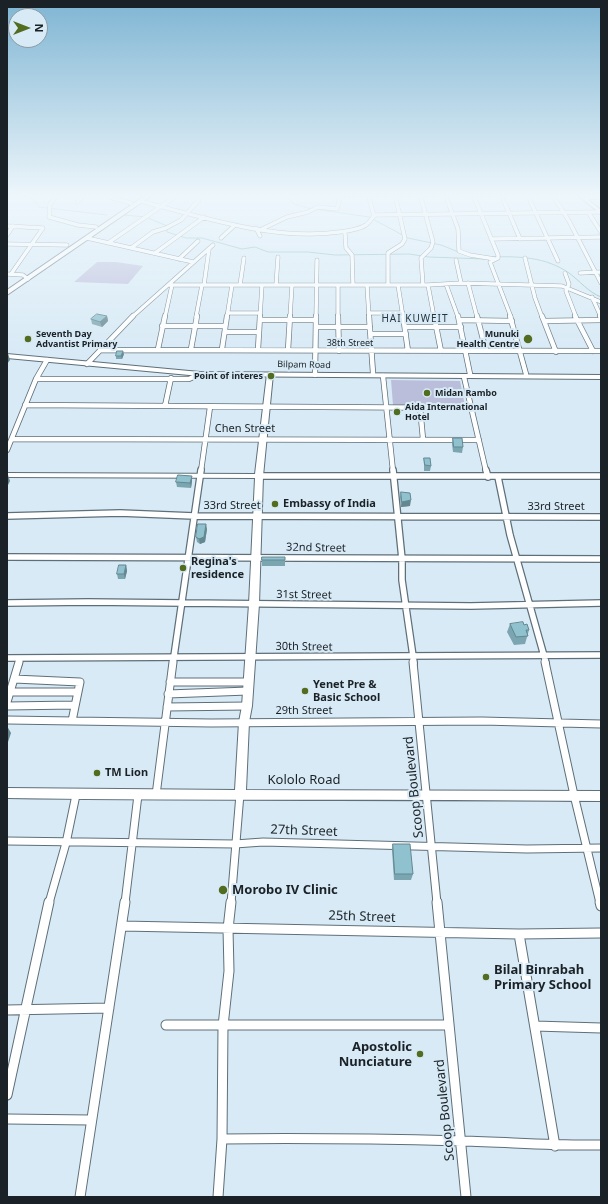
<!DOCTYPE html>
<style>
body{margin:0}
#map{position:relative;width:608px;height:1204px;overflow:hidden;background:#d8eaf6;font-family:"Noto Sans",sans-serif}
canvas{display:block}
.frame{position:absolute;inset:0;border:8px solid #1b2227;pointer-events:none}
.north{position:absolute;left:8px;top:8px;width:40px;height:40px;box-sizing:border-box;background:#d8eaf6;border:1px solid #8c9aa3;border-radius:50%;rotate:90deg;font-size:11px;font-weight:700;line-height:16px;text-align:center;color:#1b2227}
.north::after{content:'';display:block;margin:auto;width:14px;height:18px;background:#526d20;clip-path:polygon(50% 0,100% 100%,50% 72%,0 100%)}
</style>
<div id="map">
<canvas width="608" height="1204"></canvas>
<div class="frame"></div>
<div class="north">N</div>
</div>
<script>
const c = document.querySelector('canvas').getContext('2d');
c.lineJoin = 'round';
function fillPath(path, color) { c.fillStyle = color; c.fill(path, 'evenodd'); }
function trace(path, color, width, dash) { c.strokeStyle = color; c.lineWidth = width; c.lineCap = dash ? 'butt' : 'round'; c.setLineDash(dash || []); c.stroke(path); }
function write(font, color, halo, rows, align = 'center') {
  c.font = font + ' "Noto Sans",sans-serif'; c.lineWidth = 4; c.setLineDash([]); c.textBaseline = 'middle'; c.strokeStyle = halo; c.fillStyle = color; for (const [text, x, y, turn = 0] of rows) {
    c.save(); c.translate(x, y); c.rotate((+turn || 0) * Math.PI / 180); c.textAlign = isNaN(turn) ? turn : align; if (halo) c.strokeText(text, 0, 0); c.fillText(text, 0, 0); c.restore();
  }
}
fillPath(new Path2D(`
 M97,262h19l27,4 -15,18 -54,-2z
 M391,380l69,1 5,25 -72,-1z`), '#bbbedb');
trace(new Path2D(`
 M19,194l14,5 6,8 68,8
 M284,194l10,10 14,4 61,9 39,21 33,7 20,8
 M123,215l23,2 21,9v6l19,6h16l40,11 13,-2 13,5h40l27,3 74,-1 20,3 55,2
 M492,257c27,-1 54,0 77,16 11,8 19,19 32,24`), '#82b7b4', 1);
const streetFar4 = new Path2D(`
 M58,194l-8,10 -1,13 29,8 18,2
 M111,194l-2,3 22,6
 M420,194l13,48 -2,6 -10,10 2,27
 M445,194l13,35 1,22 11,4 25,4
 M473,194l25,61v3l-8,4 21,55
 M501,194l19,45
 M527,194l31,67
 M552,194l17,27 32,62
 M23,195l4,-1
 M341,195l156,-1
 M584,198l17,-1
 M140,201c62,16 134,40 199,31 9,-1 19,-2 27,-7 3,-2 5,-6 8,-9l-6,-22
 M77,202l8,-8
 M588,212l13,20
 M373,215l227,-3
 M7,226l36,2 -32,46
 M256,228l4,8
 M262,229l25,-12 21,-5 10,-5 19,2 4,-15
 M345,233l1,15 6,7 1,30
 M7,235l6,-9
 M87,238l106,24
 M221,238l14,-13
 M491,239l110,-2
 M108,243l71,-49
 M7,244l60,1
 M131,248l22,-16 13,-4 15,-8 18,-20
 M155,253l49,-36
 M525,258l10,40 7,19
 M179,259l19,-18
 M456,260l5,23
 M565,273l4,11 -3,7 10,26
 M580,273l21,-1
 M7,274l16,1 5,4
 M468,283l9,34
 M446,284l12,33
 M168,285l45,-40
 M204,285l5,-36
 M240,285l4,-27
 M276,285l2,-28
 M338,285v32
 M367,285l2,32
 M388,285v-32l14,-9 3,-5 -10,-45
 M398,285l5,32
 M428,285l6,32
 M592,297l9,20
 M229,313h30
 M370,313h33
 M132,317l36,-32h260l33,-2 101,3 39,16
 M165,317l7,-32
 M196,317l6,-32
 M227,317l5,-32
 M260,317l2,-32
 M290,317l2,-32
 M316,317l1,-57`);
const streetFar3 = new Path2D(`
 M338,316l1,35
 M369,316l4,57
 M403,316l5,35
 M434,316l7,35
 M458,316l12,58
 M477,316l9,35
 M510,316l16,58
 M542,316l14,36
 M575,316l18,35
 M600,316l1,2
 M260,320h56
 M459,320l53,1
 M544,321l57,-1
 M162,326h63
 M316,327h54
 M405,327h56
 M225,332h33
 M371,334h35
 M158,349l7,-33
 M191,349l6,-33
 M222,349l5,-33
 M258,349l2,-33
 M100,350l501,1
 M288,350l2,-34
 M87,364l46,-48
 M315,375l1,-59
 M383,376l10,95
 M464,377l22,94
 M36,379h153l11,-5
 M25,405l445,3
 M165,406l6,-28
 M420,407l3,32
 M12,439l467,1
 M7,450l29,-71 11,-19
 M201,471l9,-64`);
const streetFar2 = new Path2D(`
 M393,470l9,89v21l12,83
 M486,470l2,7
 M259,476h342
 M498,477l12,58 36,128
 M7,516l113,-3 74,3 407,1
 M7,557l594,2
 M7,603l81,-1 383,4 130,-3
 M7,658l594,-3
 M19,663l1,-5
 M173,663l28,-193`);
const streetFar1 = new Path2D(`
 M413,662l24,241
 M545,662l29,133 26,108
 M14,679l66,3 -8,39
 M170,682h79
 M7,692h71
 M168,694l80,-3
 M7,702l12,-40
 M7,706l68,-1
 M167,707l80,-1
 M7,720l204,3 271,-2 119,3
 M156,795l17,-133
 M7,841l228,3 28,-2 264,7 74,-1
 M49,903l17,-60 10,-48
 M125,903l13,-108
 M231,903l9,-109`);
const street = new Path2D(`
 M437,902l29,295
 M600,902l1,4
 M122,926l397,8 82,-1
 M519,934l36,212
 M7,1010l102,-2
 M166,1025h282
 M535,1026l66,2
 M7,1095l42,-193
 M7,1119l83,1
 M222,1139c80,-1 160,0 240,2 46,1 92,5 139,4
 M80,1197l45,-295
 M218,1197l4,-58 1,-113 6,-55 -1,-42 3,-27`);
const secondary = new Path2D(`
 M576,194h5l20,16v4z
 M270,372l3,2 -10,102 -4,128 -7,102 -3,16 -3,68 355,1v10c-198,-2 -396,0 -594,-3v-10l228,2 4,-68 3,-16 7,-102 6,-126 -248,-1v-4l248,1 12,-100z`);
const primary = new Path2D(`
 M7,354l193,18 401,3v4l-401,-3 -193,-18z`);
const highway = new Path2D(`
 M147,194h7l-147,101v-5z`);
trace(streetFar4, '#5e6f79', 4.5);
trace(streetFar3, '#5e6f79', 6);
trace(streetFar2, '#5e6f79', 8);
trace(streetFar1, '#5e6f79', 9);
trace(street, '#5e6f79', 11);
trace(secondary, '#5e6f79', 2);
trace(primary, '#5e6f79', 2);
trace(highway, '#5e6f79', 2);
trace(streetFar4, '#fff', 3.5);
trace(streetFar3, '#fff', 4.5);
trace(streetFar2, '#fff', 5.5);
trace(streetFar1, '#fff', 7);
trace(street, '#fff', 9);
fillPath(secondary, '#fff');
fillPath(primary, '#fff');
fillPath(highway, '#fff');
fillPath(new Path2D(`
 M107,316l1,5 -6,6 -10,-3 -1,-5z
 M124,354l-2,5h-6v-3z
 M453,438l10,9 -1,6 -9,-1 -1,-8z
 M424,458l7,8 -1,5h-6z
 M192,481l-1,7 -14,-1 -1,-5z
 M401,492l9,14 -9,1 -1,-10z
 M207,529l-2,13 -5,2 -3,-2 -1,-5z
 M285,557v9h-23v-6z
 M126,565l1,6 -2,8h-7l-1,-5z
 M510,624l14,1 5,5 -4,14 -11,1 -7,-13z
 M393,844l20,30 -2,6h-17l-2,-30z`), '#7ba6b1');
fillPath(new Path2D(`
 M107,316l1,5 -6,6 -2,-5z
 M7,350l3,10 -3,4z
 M123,351l1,3 -2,5 -1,-3z
 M8,475l2,6 -3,6v-10z
 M192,476v5l-1,7 -1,-5z
 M411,500l-1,6 -9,1 1,-5z
 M206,524l1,5 -2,13 -5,2 -1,-5z
 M126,565l1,6 -2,8 -1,-5z
 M7,726l4,7 -4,12z`), '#648790');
const building = new Path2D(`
 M97,314l10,2 -7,6 -9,-3z
 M117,351h6l-2,5h-5z
 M453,438h9l1,9h-9z
 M424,458h6l1,8 -6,-1z
 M178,475l14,1 -2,7 -14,-1z
 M401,492l9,1 1,7 -9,2z
 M198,524h8l-2,13 -5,2 -3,-2z
 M262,557h23v3h-23z
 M119,565h7l-2,9h-7z
 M523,622l1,3 3,-1 2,6h-3l2,6 -12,1 -6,-13z
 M393,844h17l3,30h-18z`);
fillPath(building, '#8fc1ce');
trace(building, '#648790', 1);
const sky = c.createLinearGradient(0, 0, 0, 362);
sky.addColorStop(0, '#7fb5d3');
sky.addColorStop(0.54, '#edf6fb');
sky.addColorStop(1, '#edf6fb00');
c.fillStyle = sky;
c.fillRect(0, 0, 608, 362);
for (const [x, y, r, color] of [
 [28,339,4,"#526d20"],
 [528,339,5,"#526d20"],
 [271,376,4,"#526d20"],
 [427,393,4,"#526d20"],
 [397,412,4,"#526d20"],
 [275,504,4,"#526d20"],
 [183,568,4,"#526d20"],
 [305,691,4,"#526d20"],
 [97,773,4,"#526d20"],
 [223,890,5,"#526d20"],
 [486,977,4,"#526d20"],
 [420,1054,4,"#526d20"]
]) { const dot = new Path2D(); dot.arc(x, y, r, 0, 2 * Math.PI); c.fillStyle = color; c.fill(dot); trace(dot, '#d8eaf6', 1.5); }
write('bold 9px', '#1b2227', '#d8eaf6', [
 ["Seventh Day",36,334],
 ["Advantist Primary",36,344],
 ["Munuki",519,334,"right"],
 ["Health Centre",519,344,"right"],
 ["Point of interes",263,376,"right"],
 ["Midan Rambo",435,393],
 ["Aida International",405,407],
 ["Hotel",405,417]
], 'left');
write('9px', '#1b2227', '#d8eaf6', [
 ["38th Street",350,343],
 ["Bilpam Road",304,365,1]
]);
c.letterSpacing = '1px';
write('10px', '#25343d', '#d8eaf6', [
 ["HAI KUWEIT",415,319]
]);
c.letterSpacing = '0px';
write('11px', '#1b2227', '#d8eaf6', [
 ["Chen Street",245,429],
 ["33rd Street",232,506],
 ["33rd Street",556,507],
 ["32nd Street",316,548,1],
 ["31st Street",304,595,1],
 ["30th Street",304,647,1],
 ["29th Street",304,711]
]);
write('bold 11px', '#1b2227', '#d8eaf6', [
 ["Embassy of India",283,504],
 ["Regina's",191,562],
 ["residence",191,575],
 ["Yenet Pre &",313,685],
 ["Basic School",313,698],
 ["TM Lion",105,773]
], 'left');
write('13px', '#1b2227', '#d8eaf6', [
 ["Kololo Road",304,780],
 ["Scoop Boulevard",414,787,-96],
 ["27th Street",304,831,2],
 ["25th Street",362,917,2],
 ["Scoop Boulevard",445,1110,-96]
]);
write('bold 13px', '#1b2227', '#d8eaf6', [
 ["Morobo IV Clinic",232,890],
 ["Bilal Binrabah",494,970],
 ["Primary School",494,985],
 ["Apostolic",412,1047,"right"],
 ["Nunciature",412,1062,"right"]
], 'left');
</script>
